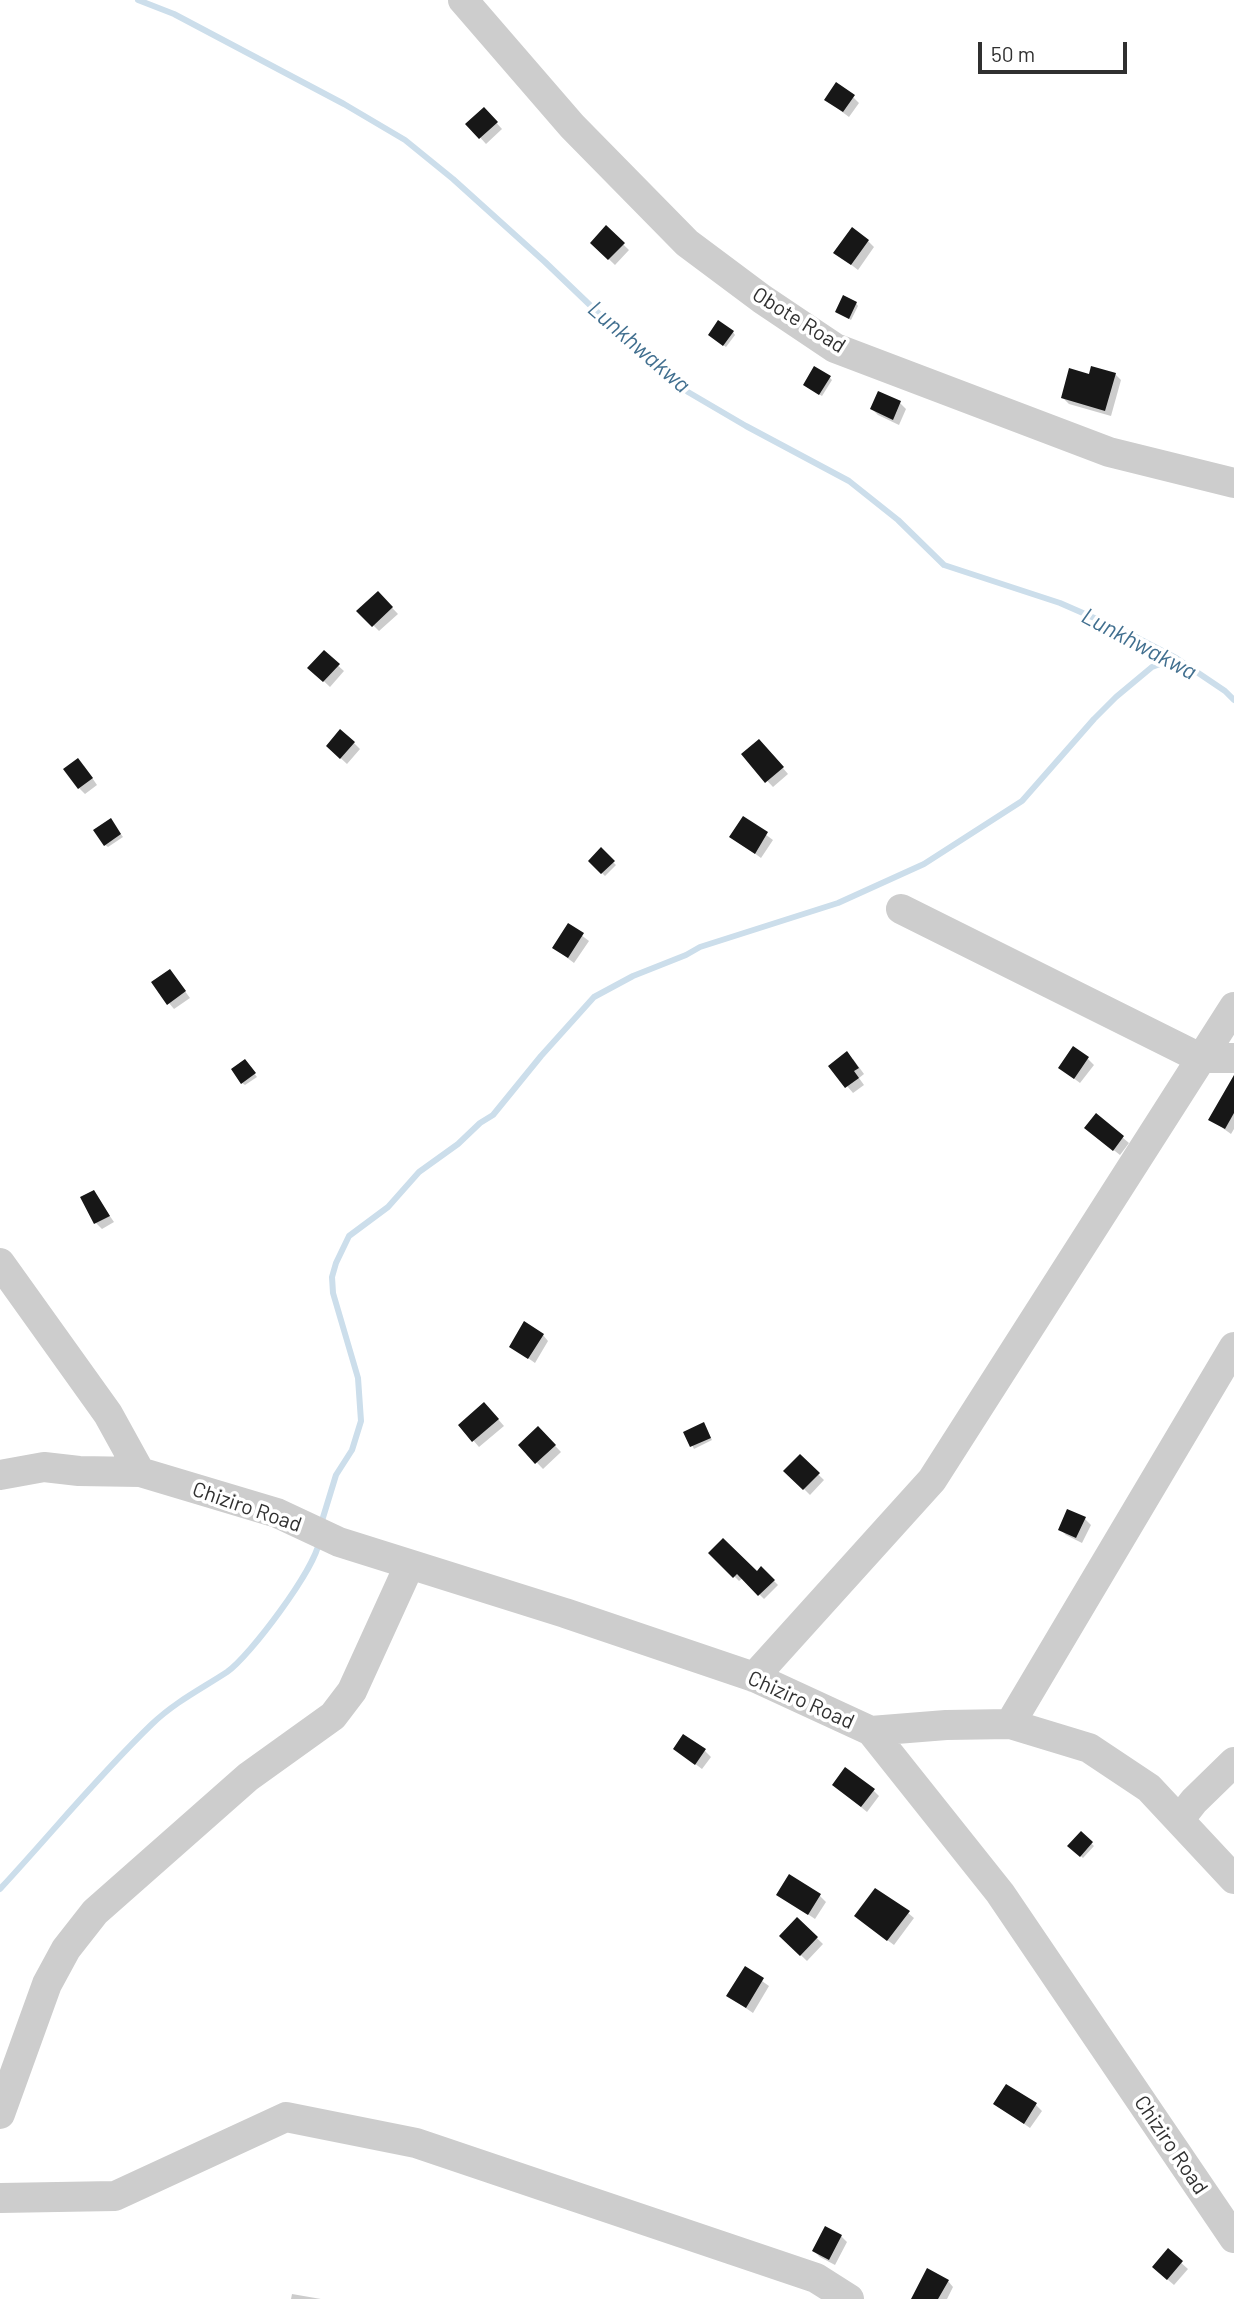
<!DOCTYPE html>
<style>
body{margin:0}
#map{position:relative;width:1234px;height:2299px;overflow:hidden;background:#fff;font-family:Barlow,sans-serif}
canvas{display:block}
.scale{position:absolute;left:978px;top:42px;width:149px;height:32px;box-sizing:border-box;border:4px solid #303030;border-top:0;padding-left:9px;font-size:21px;line-height:24px;white-space:nowrap;color:#303030;-webkit-text-stroke:5px #fff;paint-order:stroke}
</style>
<div id="map">
<canvas width="1234" height="2299"></canvas>
<div class="scale">50 m</div>
</div>
<script>
const c = document.querySelector('canvas').getContext('2d');
c.lineJoin = 'round';
function fillPath(path, color) { c.fillStyle = color; c.fill(path, 'evenodd'); }
function trace(path, color, width, dash) { c.strokeStyle = color; c.lineWidth = width; c.lineCap = dash ? 'butt' : 'round'; c.setLineDash(dash || []); c.stroke(path); }
function write(font, color, halo, rows, align = 'center') {
  c.font = font + ' Barlow,sans-serif'; c.lineWidth = 7; c.setLineDash([]); c.textBaseline = 'middle'; c.strokeStyle = halo; c.fillStyle = color; for (const [text, x, y, turn = 0] of rows) {
    c.save(); c.translate(x, y); c.rotate((+turn || 0) * Math.PI / 180); c.textAlign = isNaN(turn) ? turn : align; if (halo) c.strokeText(text, 0, 0); c.fillText(text, 0, 0); c.restore();
  }
}
fillPath(new Path2D(`
 M853,97l6,6 -10,14 -23,-17z
 M484,109l18,20 -16,15 -18,-20z
 M606,228l23,22 -14,15 -23,-22z
 M868,241l6,6 -16,23 -22,-17z
 M856,303l2,3 -7,14 -14,-8z
 M733,332l2,3 -9,12 -14,-10z
 M1115,374l6,6 -10,36 -42,-12 -6,-6 27,-22z
 M830,378l2,2 -10,16 -15,-9z
 M879,393l21,10 6,6 -7,16 -21,-10 -6,-6z
 M378,593l20,21 -19,17 -20,-20z
 M324,653l20,18 -14,16 -20,-19z
 M354,743l6,6 -13,15 -13,-12z
 M765,747l23,27 -15,13 -30,-32z
 M84,766l13,19 -12,9 -6,-6z
 M743,818l30,22 -12,18 -29,-21z
 M113,823l10,14 -15,10 -3,-2z
 M601,850l15,15 -11,11 -15,-15z
 M568,925l21,16 -15,22 -20,-15z
 M170,971l20,27 -16,11 -5,-6z
 M853,1059l11,15 -5,4 5,7 -11,8 -23,-27z
 M1088,1059l6,6 -14,18 -20,-15z
 M247,1064l10,13 -12,8 -3,-2z
 M1234,1098v31l-3,5 -21,-15z
 M1097,1116l32,27 -9,12 -28,-22z
 M93,1192l21,30 -12,7 -6,-6z
 M543,1335l5,6 -13,22 -24,-17z
 M490,1410l14,16 -25,21 -19,-22z
 M706,1427l6,13 -18,9 -8,-16z
 M538,1428l23,24 -18,17 -23,-24z
 M800,1457l24,23 -14,15 -24,-24z
 M1085,1519l6,6 -9,18 -16,-8 -6,-6z
 M711,1553l46,20 4,-5 17,17 -14,14 -21,-21 -4,3z
 M675,1749l30,2 6,6 -9,12z
 M834,1785l39,5 6,6 -12,16z
 M1081,1834l13,12 -11,12 -13,-12z
 M778,1894l42,2 6,6 -11,17z
 M908,1913l6,5 -20,27 -31,-23z
 M797,1919l26,25 -16,17 -26,-25z
 M745,1969l24,17 -16,27 -25,-17z
 M995,2104l41,1 6,6 -12,17z
 M841,2236l6,6 -12,23 -15,-8 -6,-6z
 M1168,2251l20,18 -14,16 -14,-12z
 M948,2281l5,6 -6,12h-28z
 M292,2294l29,5h-30z`), '#0003');
trace(new Path2D(`
 M138,0l36,14 170,90 61,36 48,39 92,83 95,91 48,39 58,34 103,55 49,39 46,45 116,38 64,28 52,27 49,33 9,9
 M321,1524l15,-49 16,-25 9,-29 -3,-43 -25,-85 -1,-16 4,-14 13,-27 39,-29 31,-35 39,-28 22,-21 13,-8 48,-59 53,-59 39,-21 53,-21 14,-8 138,-44 86,-39 98,-63 72,-82 22,-22 36,-30 24,-9
 M0,1889c51,-55 98,-113 152,-165 23,-22 49,-35 75,-52 23,-16 88,-103 92,-130`), '#ccdeeb', 6);
fillPath(new Path2D(`
 M836,82l19,13 -12,17 -19,-12z
 M484,107l14,15 -19,17 -14,-15z
 M606,225l19,18 -17,17 -18,-17z
 M852,227l17,13 -18,25 -18,-12z
 M843,295l14,7 -8,17 -14,-7z
 M718,320l16,11 -11,15 -15,-11z
 M814,366l17,10 -12,19 -16,-10z
 M1091,366l25,7 -11,38 -44,-13 8,-30 20,6z
 M878,391l23,10 -8,19 -23,-11z
 M378,591l15,16 -21,20 -16,-16z
 M324,650l16,14 -17,18 -16,-14z
 M340,729l15,13 -15,17 -14,-13z
 M759,739l25,28 -19,16 -24,-29z
 M78,758l15,20 -15,11 -15,-20z
 M743,816l25,16 -13,22 -26,-17z
 M111,818l10,16 -17,12 -11,-16z
 M601,847l14,14 -14,13 -13,-13z
 M568,923l16,10 -16,25 -16,-10z
 M170,969l16,22 -19,14 -16,-23z
 M1073,1046l16,11 -15,22 -16,-11z
 M847,1051l12,17 -5,3 5,7 -14,10 -17,-22z
 M245,1059l11,14 -15,11 -10,-15z
 M1234,1075v38l-9,16 -17,-9z
 M1096,1113l28,23 -11,15 -29,-23z
 M94,1190l16,26 -16,8 -14,-27z
 M524,1321l20,13 -16,25 -19,-12z
 M484,1402l15,17 -27,23 -14,-17z
 M704,1422l7,16 -21,9 -7,-15z
 M538,1426l18,19 -21,19 -17,-19z
 M800,1454l20,19 -17,17 -20,-19z
 M1067,1509l19,8 -10,21 -18,-8z
 M723,1538l34,33 4,-5 14,14 -17,16 -21,-22 -4,4 -25,-25z
 M683,1734l23,15 -11,16 -22,-16z
 M845,1767l30,22 -14,18 -29,-22z
 M1081,1831l12,11 -13,15 -13,-11z
 M789,1874l32,20 -13,21 -32,-20z
 M875,1888l35,23 -23,30 -33,-25z
 M797,1917l21,20 -18,19 -21,-20z
 M745,1966l19,12 -18,30 -20,-12z
 M1006,2084l31,19 -13,21 -31,-20z
 M825,2226l17,9 -13,25 -17,-9z
 M1168,2248l15,13 -16,19 -15,-13z
 M927,2268l22,12 -11,19h-27z`), '#171717');
trace(new Path2D(`
 M463,0l109,126 115,117 75,56 73,49 274,104 125,31
 M901,909l299,149h34
 M0,1263l108,151 32,58
 M0,1475l44,-8 35,4 61,1 137,41 62,29 226,71 189,64 117,54 129,162 234,345
 M754,1677l178,-197 302,-473
 M1010,1724l224,-377
 M871,1731l75,-6 64,-1 79,24 60,40 85,91
 M1179,1820l15,-19 40,-39
 M0,2114l47,-130 19,-35 29,-37 153,-135 85,-61 19,-25 57,-125
 M0,2198l115,-2 171,-79 130,26 400,135 33,21`), '#cdcdcd', 30);
write('21px', '#303030', '#fff', [
 ["Obote Road",799,320,32],
 ["Chiziro Road",247,1507,19],
 ["Chiziro Road",801,1700,24],
 ["Chiziro Road",1171,2145,56]
]);
write('italic 23px', '#416f8f', '#fff', [
 ["Lunkhwakwa",639,347,41],
 ["Lunkhwakwa",1139,644,28]
]);
</script>
